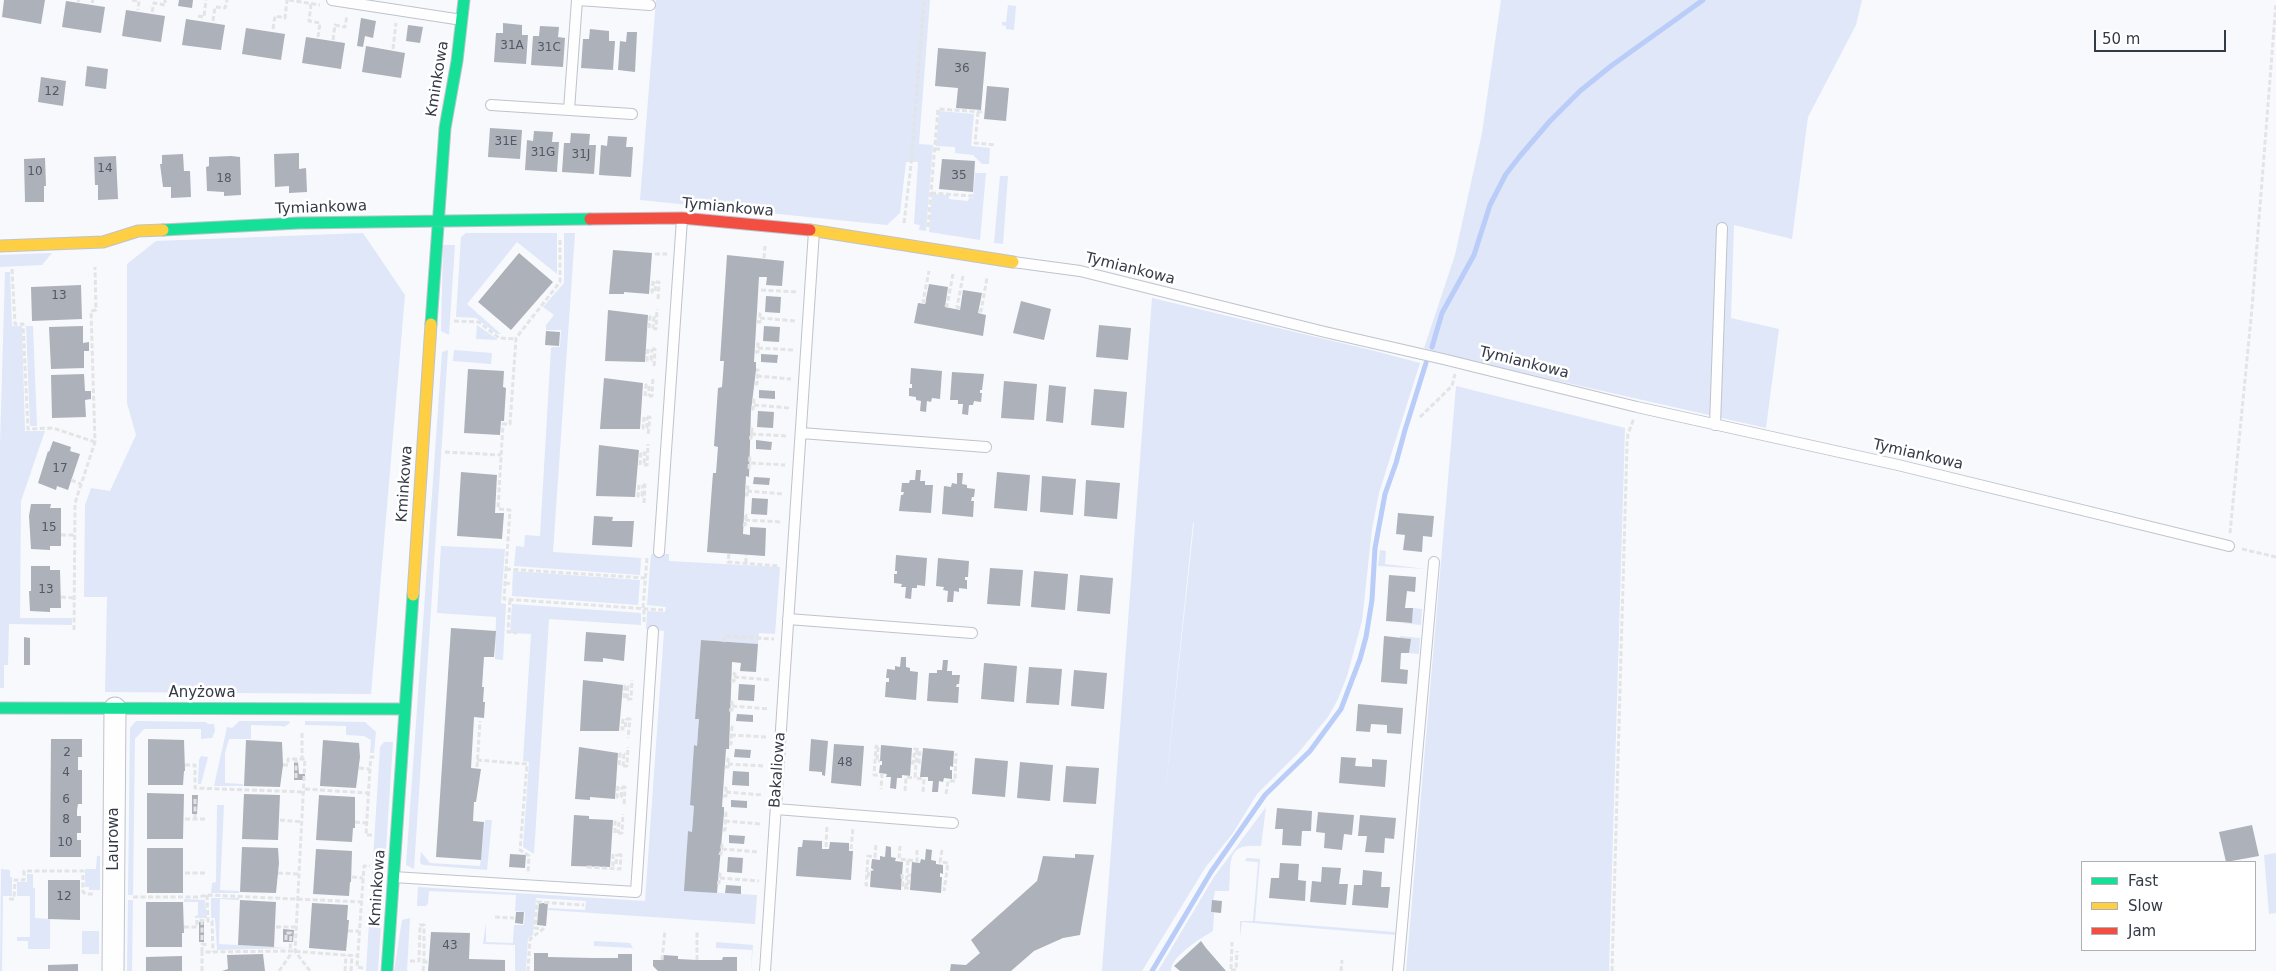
<!DOCTYPE html>
<meta charset="utf-8">
<style>
body{margin:0}
#map{position:relative;width:2276px;height:971px;overflow:hidden;background:#f7f9fd;font-family:"DejaVu Sans",sans-serif}
canvas{display:block}
.legend{position:absolute;left:2081px;top:861px;width:175px;height:90px;box-sizing:border-box;background:#fff;border:1px solid #aeb0b5;margin:0;padding:6px 9px;list-style:none;font-size:15px;color:#343a47}
.legend li{display:flex;align-items:center;gap:10px;height:25px}
.legend b{width:25px;border:1px solid #aeb0b5}
.scale{position:absolute;left:2094px;top:30px;width:132px;height:22px;box-sizing:border-box;border:2px solid #343a47;border-top:0;padding-left:6px;font-size:15px;line-height:18px;white-space:nowrap;color:#343a47;-webkit-text-stroke:4px #fff;paint-order:stroke}
</style>
<div id="map">
<canvas width="2276" height="971"></canvas>
<ul class="legend">
<li><b style="height:6px;background:#16e098"></b>Fast</li>
<li><b style="height:6px;background:#ffcf43"></b>Slow</li>
<li><b style="height:6px;background:#f24e42"></b>Jam</li>
</ul>
<div class="scale">50 m</div>
</div>
<script>
const c = document.querySelector('canvas').getContext('2d');
c.lineJoin = 'round';
function fillPath(path, color) { c.fillStyle = color; c.fill(path, 'evenodd'); }
function trace(path, color, width, dash) { c.strokeStyle = color; c.lineWidth = width; c.lineCap = dash ? 'butt' : 'round'; c.setLineDash(dash || []); c.stroke(path); }
function write(font, color, halo, rows, align = 'center') {
  c.font = font + ' "DejaVu Sans",sans-serif'; c.lineWidth = 5; c.setLineDash([]); c.textBaseline = 'middle'; c.strokeStyle = halo; c.fillStyle = color; for (const [text, x, y, turn = 0] of rows) {
    c.save(); c.translate(x, y); c.rotate((+turn || 0) * Math.PI / 180); c.textAlign = isNaN(turn) ? turn : align; if (halo) c.strokeText(text, 0, 0); c.fillText(text, 0, 0); c.restore();
  }
}
fillPath(new Path2D(`
 M656,0h274l-11,144 14,1 -7,86 -7,-1 1,-5 -6,-1 4,-62h-12l-6,51 -13,12 -247,-25z
 M1501,0h361l-6,25 -48,92 -16,122 -58,-14 -3,93 48,11 -13,99 -300,-68 -42,-12 31,-93 27,-122z
 M1008,5l8,1 -2,24 -8,-1v-3l-4,-1v-3h4z
 M939,111l35,3 -3,32 19,2 -1,16h-7l-9,-9 -18,-2v-6l-19,-1z
 M975,173h11l-6,67 -51,-8 3,-38 17,1v4l19,2 1,-3h4z
 M1000,176h8l-5,68 -9,-1z
 M363,233l42,62 -34,399 -266,-2 2,-95h-23l1,-92 6,-17 19,3 26,-56 -9,-32v-139l29,-23z
 M466,233h91v41l-40,-32 -50,62 34,30h-4l-21,-16 -20,-1 5,-80z
 M564,233h11l-22,319 88,6 -1,17 -126,-9 2,-20 8,1 1,-12 15,1 11,-188 1,-1h8l1,-17h-15v-5l8,-10 -11,-8 21,-24z
 M443,245h12l-6,90 -8,-4z
 M52,253l-10,12 -42,2v-12z
 M5,272h5l2,54h10l3,105h20l-24,70 -1,117h52v7l-63,-1 -1,41h-4v23h-4v-244z
 M1152,298l223,53 45,12 -41,130 -7,36 -10,92 -15,55 -9,23 -10,18 -30,36 -41,41 -24,39 -28,35 -63,103h-40zM1193,523h1l-32,299z
 M477,325l20,14v1l-21,-1z
 M26,326h7l4,100h-7z
 M448,350l-34,519 -8,-4 36,-513z
 M454,350l38,3 -1,11 -38,-3z
 M1456,386l169,42 -16,543h-203z
 M441,546l64,3 -4,54 5,1 -3,56 -8,-1 1,-42 -59,-4z
 M1380,550l6,1 -1,13 41,5 -48,-3z
 M651,554h18v7l111,6 -5,67 -16,-1 -1,11 -57,-4 -6,79h4l-2,27 -3,-1 -4,60 4,1 -2,26 -4,-1 -3,60 72,4 -2,29 -207,-14 1,-2 36,2 1,-9 -50,-3 -3,37 -5,3 -2,33h-11v-26l-32,-1 3,-21v19l27,1 1,-18h10l1,-13 -10,-1 1,-16 -87,-4 -1,13 -2,2h-9l1,-19 227,14 19,-270 -18,-2 1,-18 18,1 1,-5 -19,-2z
 M513,571l127,9 -2,25 -126,-9z
 M512,604l129,9v12l-92,-6 -15,235 -11,-7 6,-85 -6,-1 8,-127 -21,-1z
 M1413,608l9,1 -1,16 -19,-2h10z
 M1400,636l20,2 -1,16 -10,-1 1,-14 -10,-1z
 M136,721l70,1 2,2h6l1,7 -3,7 -11,1v-10h-57l-9,10 -2,156h-5l2,-167z
 M239,721h50l1,2 -6,4 -2,-1 -31,-1v14h-22l-4,14v30l18,1v2h-29l13,-59 5,1z
 M305,721l60,1 11,10 -2,21h-4l1,-13 -7,-4 -18,-1v-9l-41,-1z
 M384,742h9l-15,229h-12l14,-224z
 M201,756l7,1 -7,27h-3l1,-24z
 M217,805h7l-4,85 19,1v2h-28l1,-10 4,-1z
 M1266,807l-5,39c-37,-3 -29,16 -32,45h-14l-4,21 3,1 -1,18c-12,7 -43,26 -42,40h-13l56,-94z
 M485,820h7l-5,50 -64,-5 -3,-2 1,-11 9,11 50,3z
 M2276,853v60l-7,1 -5,-59z
 M97,856h3v34h-11v-3h-4v-18h11z
 M1247,858l13,1 -5,62 140,11v3l-153,-13 -2,15v-16h13l5,-59 -13,-1z
 M1,869l9,1v7h2v19h-9l-1,75h-2z
 M27,874h6v14h2v30l15,1v30h-22v-8h-11v-4h13v-41h-13v-14h10z
 M211,898h28v2l-19,-1 -1,45 70,4 -72,2 -2,-32h-4z
 M184,899l21,1 2,18h-12v-2l3,-1v-13h-14z
 M128,900h5l-1,71h-5z
 M410,918l-3,53h-13l8,-51z
 M82,931h17v23h-17z
 M594,941l36,2 3,5 -39,-2z
 M716,942l37,3 -2,26 1,-21 -36,-2z`), '#dfe7f8');
trace(new Path2D(`
 M1432,347l10,-34 32,-58 16,-50 16,-31 14,-18 30,-35 30,-30 31,-25 92,-66
 M1152,971l59,-99 54,-77 45,-44 31,-42 19,-50 6,-22 6,-37 3,-52 10,-54 11,-31 9,-33 21,-67`), '#b9cdf8', 5);
fillPath(new Path2D(`
 M4,0h41l-4,24 -39,-7z
 M179,0h14l-1,8 -14,-2z
 M66,1l39,6 -4,26 -39,-6z
 M126,10l39,6 -4,26 -39,-6z
 M361,18l15,3 -3,17 -8,-2 -2,11 -6,-1z
 M186,19l39,6 -4,25 -39,-5z
 M503,23l19,2v10h6l-2,29 -32,-2 2,-29h7z
 M408,25l15,2 -3,16 -14,-2z
 M540,26l19,1 -1,10 7,1 -2,29 -32,-2 2,-29h6z
 M246,28l39,6 -4,26 -39,-6z
 M590,29l19,2v10h6l-2,29 -32,-2 2,-29h6z
 M627,32h10l-2,40 -17,-2 2,-29 6,1z
 M306,37l39,6 -4,26 -39,-6z
 M366,46l39,7 -4,25 -39,-6z
 M938,48l48,4 -5,58 -25,-2 2,-20 -23,-2z
 M87,66l21,3 -2,20 -21,-3z
 M41,77l25,4 -3,25 -25,-4z
 M987,86l22,2 -3,33 -22,-2z
 M490,128l32,2 -2,29 -32,-2z
 M534,131l19,1 -1,10h7l-2,30 -32,-2 2,-30 6,1z
 M571,133l19,1 -1,11h7l-2,29 -32,-2 2,-29h6z
 M608,136l19,1 -1,10h7l-2,30 -32,-2 2,-30 6,1z
 M299,153v16l7,-1 1,24 -18,1v-7l-14,1 -1,-33z
 M183,154l1,17h6l1,26 -20,1v-11h-8l-3,-23h2v-9z
 M116,156l2,43 -20,1v-15h-3l-1,-28z
 M231,156l9,1 1,38 -17,1v-4l-17,-1 -1,-24 3,-1v-9z
 M45,158l1,28h-2v16h-19l-1,-43z
 M942,159l33,2 -2,31 -34,-3z
 M613,250l39,3 -3,41 -25,-2v2h-15z
 M519,253l34,29 -42,48 -33,-28z
 M727,255l57,6 -2,25 -16,-1 1,-8h-8l-5,85h2v8l-5,41 -2,66 -3,-1 -1,19 -2,39 7,1v-8l16,1 -1,28 -58,-4 6,-79h3l2,-26 -4,-1 4,-58 4,-1 2,-26h-4z
 M929,284l19,3 -3,20 15,3 3,-20 19,3 -4,20 8,2 -3,21 -69,-13 4,-20 7,1z
 M81,285l1,34 -50,2 -1,-34z
 M766,296l15,1 -1,16 -15,-1z
 M1021,301l30,8 -7,31 -31,-7z
 M608,310l40,5 -3,47 -40,-1z
 M1099,325l32,3 -3,32 -32,-3z
 M83,326v17l6,-1v9h-5v17l-33,1 -2,-42z
 M764,326l16,1 -1,15 -16,-1z
 M546,331l14,1 -1,14 -14,-1z
 M761,354l17,1 -1,8 -16,-1z
 M911,368l31,3 -2,28 -8,-1 -1,4 -4,-1 -1,11 -6,-1 1,-10 -5,-1v-3l-7,-1v-8h3v-4h-2z
 M468,369l36,2 -1,16 3,1 -2,33h-3l-1,14 -36,-2z
 M952,372l32,2 -2,16h-2v3h2l-1,9 -7,-1 -1,4h-4l-1,10 -6,-1 1,-10h-5v-4h-8z
 M84,374l1,17h6v8l-6,1 1,17 -34,1 -1,-43z
 M604,378l39,5 -3,46h-40z
 M1004,381l33,3 -3,36 -33,-2z
 M1049,385l17,2 -3,36 -17,-2z
 M1094,389l33,3 -3,36 -33,-3z
 M759,390l16,1v8l-16,-1z
 M758,411l16,1 -1,16 -16,-1z
 M756,440l16,2 -1,8 -15,-1z
 M53,441l18,6 -1,4 10,3 -12,36 -11,-4 -1,4 -18,-7 10,-32 1,1z
 M599,445l40,5 -4,47 -39,-1z
 M916,470h5l-1,11h5v4h8l-2,28 -32,-2 2,-16h2l1,-3h-3l1,-9h7l1,-3h5z
 M461,472l36,3 -2,38h9l-2,26 -45,-3z
 M997,472l33,3 -3,36 -33,-3z
 M957,473h6l-1,11 5,1v3l8,1 -1,8h-2l-1,4h3l-1,16 -31,-3 2,-28 7,1 1,-4 5,1z
 M1042,476l34,3 -3,36 -33,-3z
 M754,477l16,1 -1,7 -16,-1z
 M1086,480l34,3 -3,36 -33,-3z
 M752,498l16,1 -1,16 -16,-1z
 M31,504h20l-1,4h11v38h-11v4l-19,-1 -2,-33z
 M1398,513l36,3 -2,21 -9,-1 -1,16 -19,-2 2,-15 -9,-1z
 M594,516l19,1 -1,4h22l-2,26 -40,-2z
 M896,555l31,3 -2,28 -8,-1v3h-5l-1,11 -6,-1 1,-11h-5l1,-3 -8,-1v-9h3v-3h-2z
 M938,558l31,3 -1,16h-3v3h2v9l-8,-1v4l-5,-1 -1,11h-6l1,-11 -5,-1 1,-3 -8,-1z
 M31,566h19v4h10l1,38h-11v4l-20,-1 -1,-20h2z
 M990,568l33,2 -3,36 -33,-2z
 M1034,571l34,3 -3,36 -34,-3z
 M1080,575l33,3 -3,36 -33,-3z
 M1389,575l27,2 -1,15 -8,-1 -2,17h8l-1,15 -26,-2z
 M451,628l45,3 -2,26h-10l-2,30h2l-1,15h2l-1,16 -10,-1 -3,51 10,1 -5,33h-2l-1,19 11,1 -3,38 -45,-3z
 M586,632l40,3 -2,26 -21,-3v4l-19,-1z
 M1384,636l27,3 -2,14h-8l-1,16 8,1 -1,14 -26,-2z
 M24,637l6,1v27h-6z
 M701,640l57,4 -2,28 -16,-1 1,-8 -9,-1 -3,87h-3l-4,58h2v6l-7,80 -33,-2 4,-60 4,1 2,-26 -4,-1 4,-60 3,1 1,-14 1,-13h-4z
 M901,657h5v10l4,1v3l8,1 -2,28 -31,-3 1,-15h3v-4h-3l1,-9 8,1v-4l5,1z
 M943,660h5l-1,11h5v4h8l-1,9h-2l-1,3h3l-1,16 -31,-2 2,-28h8v-3h5z
 M984,663l33,3 -3,36 -33,-3z
 M1029,667l33,2 -3,36 -33,-2z
 M1074,670l33,3 -3,36 -33,-3z
 M583,680l40,5 -4,46h-39z
 M739,684l16,1 -1,16 -16,-1z
 M1358,704l45,4 -2,26 -14,-1v-8l-16,-1 -1,8 -14,-1z
 M737,714l16,1v7l-17,-1z
 M51,739h31v18h-4v13h4v34h-4l-1,6v6h4v17h-4v7h4v17h-31z
 M148,739l36,1 1,31h-1l-1,14h-35z
 M811,739l17,2 -3,35 -3,-1v-3l-13,-1z
 M246,740l36,2 1,23 -3,22 -36,-1z
 M323,740l36,3 1,14 -4,31 -36,-2z
 M834,744l30,2 -3,40 -30,-3z
 M881,745l31,3 -2,28 -8,-1v3h-5l-1,11 -6,-1 1,-11h-5l1,-3 -8,-1 1,-8h2v-4h-2z
 M579,747l39,6 -3,46 -25,-2v3l-15,-1z
 M923,748l31,3 -1,16 -3,-1v4h2v9l-8,-1 -1,4 -4,-1 -1,11h-6l1,-11h-5v-4h-8z
 M735,749l16,1 -1,8 -16,-1z
 M1341,757l15,1 -1,8 17,1v-8l15,1 -2,27 -46,-4z
 M975,758l33,3 -3,36 -33,-3z
 M294,762h4l1,12h6v6h-11z
 M1020,762l33,3 -3,36 -33,-3z
 M1066,766l33,2 -3,36 -33,-2z
 M733,771l16,1v14l-17,-1z
 M147,793l37,1 -1,45h-36z
 M244,794l36,1 -2,45 -36,-1z
 M192,795h6l-1,19h-5z
 M319,795l36,2v31h-2l-1,14 -36,-2z
 M731,800l16,1v7l-16,-1z
 M1277,808l35,3 -1,20h-9l-1,15 -19,-1 1,-16h-8z
 M1318,812l36,3 -2,20 -8,-1 -2,16 -18,-2 1,-15 -9,-1z
 M574,815l15,1v3l24,1 -3,47 -39,-1z
 M1360,815l36,3 -2,21 -9,-1 -1,15 -19,-1 2,-16h-9z
 M2252,825l7,31 -33,6 -7,-30z
 M729,835l16,1 -1,8 -15,-1z
 M803,840l19,1v8h7l1,-7 19,1v8h4l-2,29 -55,-4 2,-29h4z
 M886,846l5,1v10l5,1 -1,3 8,1 -2,28 -31,-3 1,-16 3,-1 -3,-2 1,-9 8,1v-4l5,1z
 M242,847l36,1 1,15 -3,30 -36,-1z
 M147,848h36v45h-36z
 M316,849l36,2 -1,31h-1l-1,14 -36,-2z
 M926,849l6,1 -1,10 5,1v3l7,1v9l-3,-1v4h2l-1,16 -31,-3 2,-28 8,1 1,-4 4,1z
 M510,854l16,1 -1,13 -16,-1z
 M1075,854l19,1 -14,80 -17,3 -29,13 -23,20h-61l1,-7 15,1 14,-12 -9,-13 66,-59 6,-25 32,2z
 M728,857l15,1 -1,15 -15,-1z
 M1280,863l19,1 -1,16 8,1 -1,20 -36,-3 2,-20h8z
 M1322,867l19,1 -2,16h9l-2,21 -36,-3 2,-21 9,1z
 M1363,870l19,2 -1,15h9l-2,21 -36,-3 2,-20h8z
 M48,880h32v40l-32,-1z
 M726,885l15,1v8l-16,-1z
 M240,900l36,2 -2,45 -36,-2z
 M1212,900l10,1 -1,12 -10,-1z
 M146,902h37l1,31h-2v14h-36z
 M312,903l36,2 -1,15h2l-3,31 -37,-3z
 M539,903h9l-2,23 -9,-1z
 M516,912h8l-1,12 -8,-1z
 M199,922h5v20h-5z
 M283,929l11,1 -1,12h-10z
 M431,932l39,1 -1,26 36,1v11h-77z
 M1201,941l5,7 20,23h-46l-6,-5z
 M534,953h14v4l45,1h25v-4h14v17h-98z
 M263,954l2,17h-43l6,-2 -1,-14z
 M663,955l15,1v3l19,1h25l1,-3h14v14h-79l-5,-5v-6h10z
 M182,956v15h-36v-14z
 M78,964v7h-30v-6z`), '#adb1b9');
const lane = new Path2D(`
 M332,0l130,20
 M578,0l72,5
 M491,105l141,9
 M569,110l8,-110
 M1013,262l67,9 245,61 118,27 194,48 261,58 331,81
 M1715,425l7,-197
 M801,433l185,14
 M659,552l23,-333
 M788,619l184,14
 M776,809l177,14
 M393,877l243,15 17,-261
 M765,971l49,-740
 M1398,971l36,-409`);
const street = new Path2D(`
 M113,971l2,-263`);
const fast = new Path2D(`
 M163,230l136,-7 291,-4
 M431,324l14,-196 12,-67 7,-61
 M0,708l405,1
 M387,971l26,-376`);
const slow = new Path2D(`
 M810,230l203,32
 M0,246l103,-4 35,-11 25,-1
 M413,595l18,-271`);
const jam = new Path2D(`
 M590,219l92,-1 128,12`);
trace(lane, '#bfc3cb', 12);
trace(street, '#bfc3cb', 23);
trace(fast, '#bfc3cb', 13);
trace(slow, '#bfc3cb', 13);
trace(jam, '#bfc3cb', 13);
trace(new Path2D(`
 M132,0l7,1 -1,9
 M289,0l31,5
 M78,2l1,-2
 M92,3l1,-3
 M311,4l-2,17 11,2 -2,14
 M152,12l2,-9 11,2v-5
 M198,16l6,1 2,-17
 M213,21l2,-14 10,1 2,-8
 M273,29l2,-13 10,2 2,-18
 M333,40l2,-15 10,2 2,-12
 M393,49l3,-26
 M978,112l-3,31 21,2
 M935,149h5
 M931,193l41,3v-3
 M904,223l7,-58 13,-165
 M928,227l10,-118 46,3
 M560,240v42l-44,56 -6,86h-7l-5,85 12,1 -6,89 159,11
 M655,254h12
 M764,258l1,-12
 M12,269l3,55h8l5,105 25,-1 42,14
 M653,281l-1,11h3l1,-10
 M656,282h3l-1,19
 M761,290l37,2
 M926,302l-3,-1 6,-30
 M945,305l2,1 6,-32
 M960,308l-3,-1 6,-31
 M979,311h2l6,-33
 M760,318l36,3
 M454,321l25,1 20,16 17,1
 M757,322h3v-8h-3
 M649,328l1,-11h4l-1,11
 M653,328l3,1 1,-20
 M758,348l36,2
 M648,349l-1,11h4l1,-11
 M652,349h3l-1,19
 M755,352h3v-8l-3,-1
 M757,376l34,3
 M755,384h2l1,-14h-2
 M645,396l1,-11h3v11
 M649,396h3l1,-19
 M754,405l36,3
 M751,409h2l1,-9h-2
 M644,417l-1,11h4v-11
 M647,417h3l-2,19
 M1420,417l32,-31 3,-12
 M751,434l37,2
 M749,438h2l1,-9h-2
 M445,452l56,3
 M751,463l34,2
 M640,465l1,-13 4,1 -1,12
 M644,465h3l1,-21
 M749,469l1,-14
 M71,480l10,4
 M639,485l-1,11h4l1,-11
 M643,485h2l-1,19
 M747,491l37,3
 M745,495h2l1,-8h-2
 M745,520l37,2
 M743,524l2,1 1,-10h-2
 M2230,533l22,-225 24,-305
 M61,535h14
 M2242,549l34,8
 M729,554l-1,8 51,4
 M746,563v-8
 M506,569l139,9
 M505,583l8,1
 M61,597l13,1
 M510,600l-2,32 9,1
 M643,608l4,-50
 M644,622v-14
 M74,630l1,-127 20,-61 -4,-131 5,-1 -1,-43
 M724,642l1,-6 49,3
 M734,677l37,3
 M731,680l3,1 1,-7 -3,-1
 M624,698l1,-12h3l-1,13
 M627,699h4l1,-19
 M732,706l37,3
 M729,710h3v-8h-3
 M623,719l-1,10h3l1,-10
 M626,719h4l-2,19
 M302,733v26
 M731,735l36,2
 M729,744h2l1,-17h-2
 M878,747l-2,-1 -2,29h8l-1,14
 M878,747l-1,14h3
 M917,750l-2,28 9,1 -1,13
 M477,760l50,4 -7,86 9,6 -1,18
 M911,763h2l2,-14 5,1 -1,14h2
 M728,764l37,2
 M185,765h10v23l110,4
 M283,765h5v-6h17l-10,192 15,20
 M619,765l1,-11h4l-1,12
 M623,766h4l1,-19
 M477,767l3,-46
 M725,767h3v-8h-3
 M359,768l11,1
 M296,778v-19
 M618,786l-1,11h4l1,-10
 M622,787h3l-1,19
 M305,789l63,4
 M905,791l1,-14 9,1
 M726,792l37,3
 M946,794l2,-13h7l1,-28
 M723,796h3v-8h-2
 M185,819h21
 M195,819v-22
 M280,820l23,2
 M725,821l36,3
 M355,822l11,1
 M723,830h2l1,-17h-2
 M615,833v-11h4l-1,11
 M618,833h4l1,-19
 M372,835h-6l4,-68 1,-10h6
 M900,846l-1,13 9,1 -2,28
 M826,847l1,-21
 M722,849l37,3
 M851,849l2,-21
 M942,850l-2,12 8,1 -4,28
 M719,853l2,1 1,-9h-2
 M613,854v11h3l1,-11
 M908,860l9,1v-13
 M587,867l33,2 1,-14 -4,-1
 M185,873h20
 M278,873l22,1
 M902,874l1,14h5l1,-13h2
 M352,877l11,1
 M868,877l1,-6h2
 M720,878l39,3
 M717,883h2l1,-9h-2
 M868,885h-2l2,-29 7,1 1,-13
 M207,895l1,26h4l1,31
 M133,897h66l8,-2 155,7
 M9,899h5l1,-19h9v-9h59v21l3,2h9
 M495,917l19,1
 M202,920v20
 M184,927h13v-7l11,1
 M276,927h21
 M348,931h11
 M286,940v-7h5l-1,18
 M202,952v-8l6,1
 M662,960l3,-30
 M697,960v-28
 M410,961h9l1,-36h4v37
 M363,968l-6,-1 7,-101h6
 M1231,969l1,-27
 M1231,970h5l1,-19
 M202,971v-19l89,-1 67,5
 M279,971l12,-17v-3
 M345,971l1,-16
 M351,971l1,-16
 M423,971l1,-9h5
 M528,971l2,-32 13,-10 -8,-1 2,-26 47,3
 M1341,971l1,-11
 M1612,971l15,-527 1,-10 6,-16`), '#e3e4e5', 3, [5, 2.5]);
trace(lane, '#fefeff', 10);
trace(street, '#fefeff', 21);
trace(fast, '#16e098', 11);
trace(slow, '#ffcf43', 11);
trace(jam, '#f24e42', 11);
write('12px', '#525864', null, [
 ["31A",512,46],
 ["31C",549,48],
 ["36",962,69],
 ["12",52,92],
 ["31E",506,142],
 ["31G",543,153],
 ["31J",581,155],
 ["14",105,169],
 ["10",35,172],
 ["35",959,176],
 ["18",224,179],
 ["13",59,296],
 ["17",60,469],
 ["15",49,528],
 ["13",46,590],
 ["2",67,753],
 ["48",845,763],
 ["4",66,773],
 ["6",66,800],
 ["8",66,820],
 ["10",65,843],
 ["12",64,897],
 ["43",450,946]
]);
write('15px', '#343a47', '#fff', [
 ["Kminkowa",438,79,-81],
 ["Tymiankowa",321,208,-2],
 ["Tymiankowa",728,208,5],
 ["Tymiankowa",1130,269,14],
 ["Tymiankowa",1524,363,14],
 ["Tymiankowa",1918,455,13],
 ["Kminkowa",405,484,-86],
 ["Anyżowa",202,693],
 ["Bakaliowa",778,770,-86],
 ["Laurowa",114,839,-90],
 ["Kminkowa",378,888,-86]
]);
</script>
